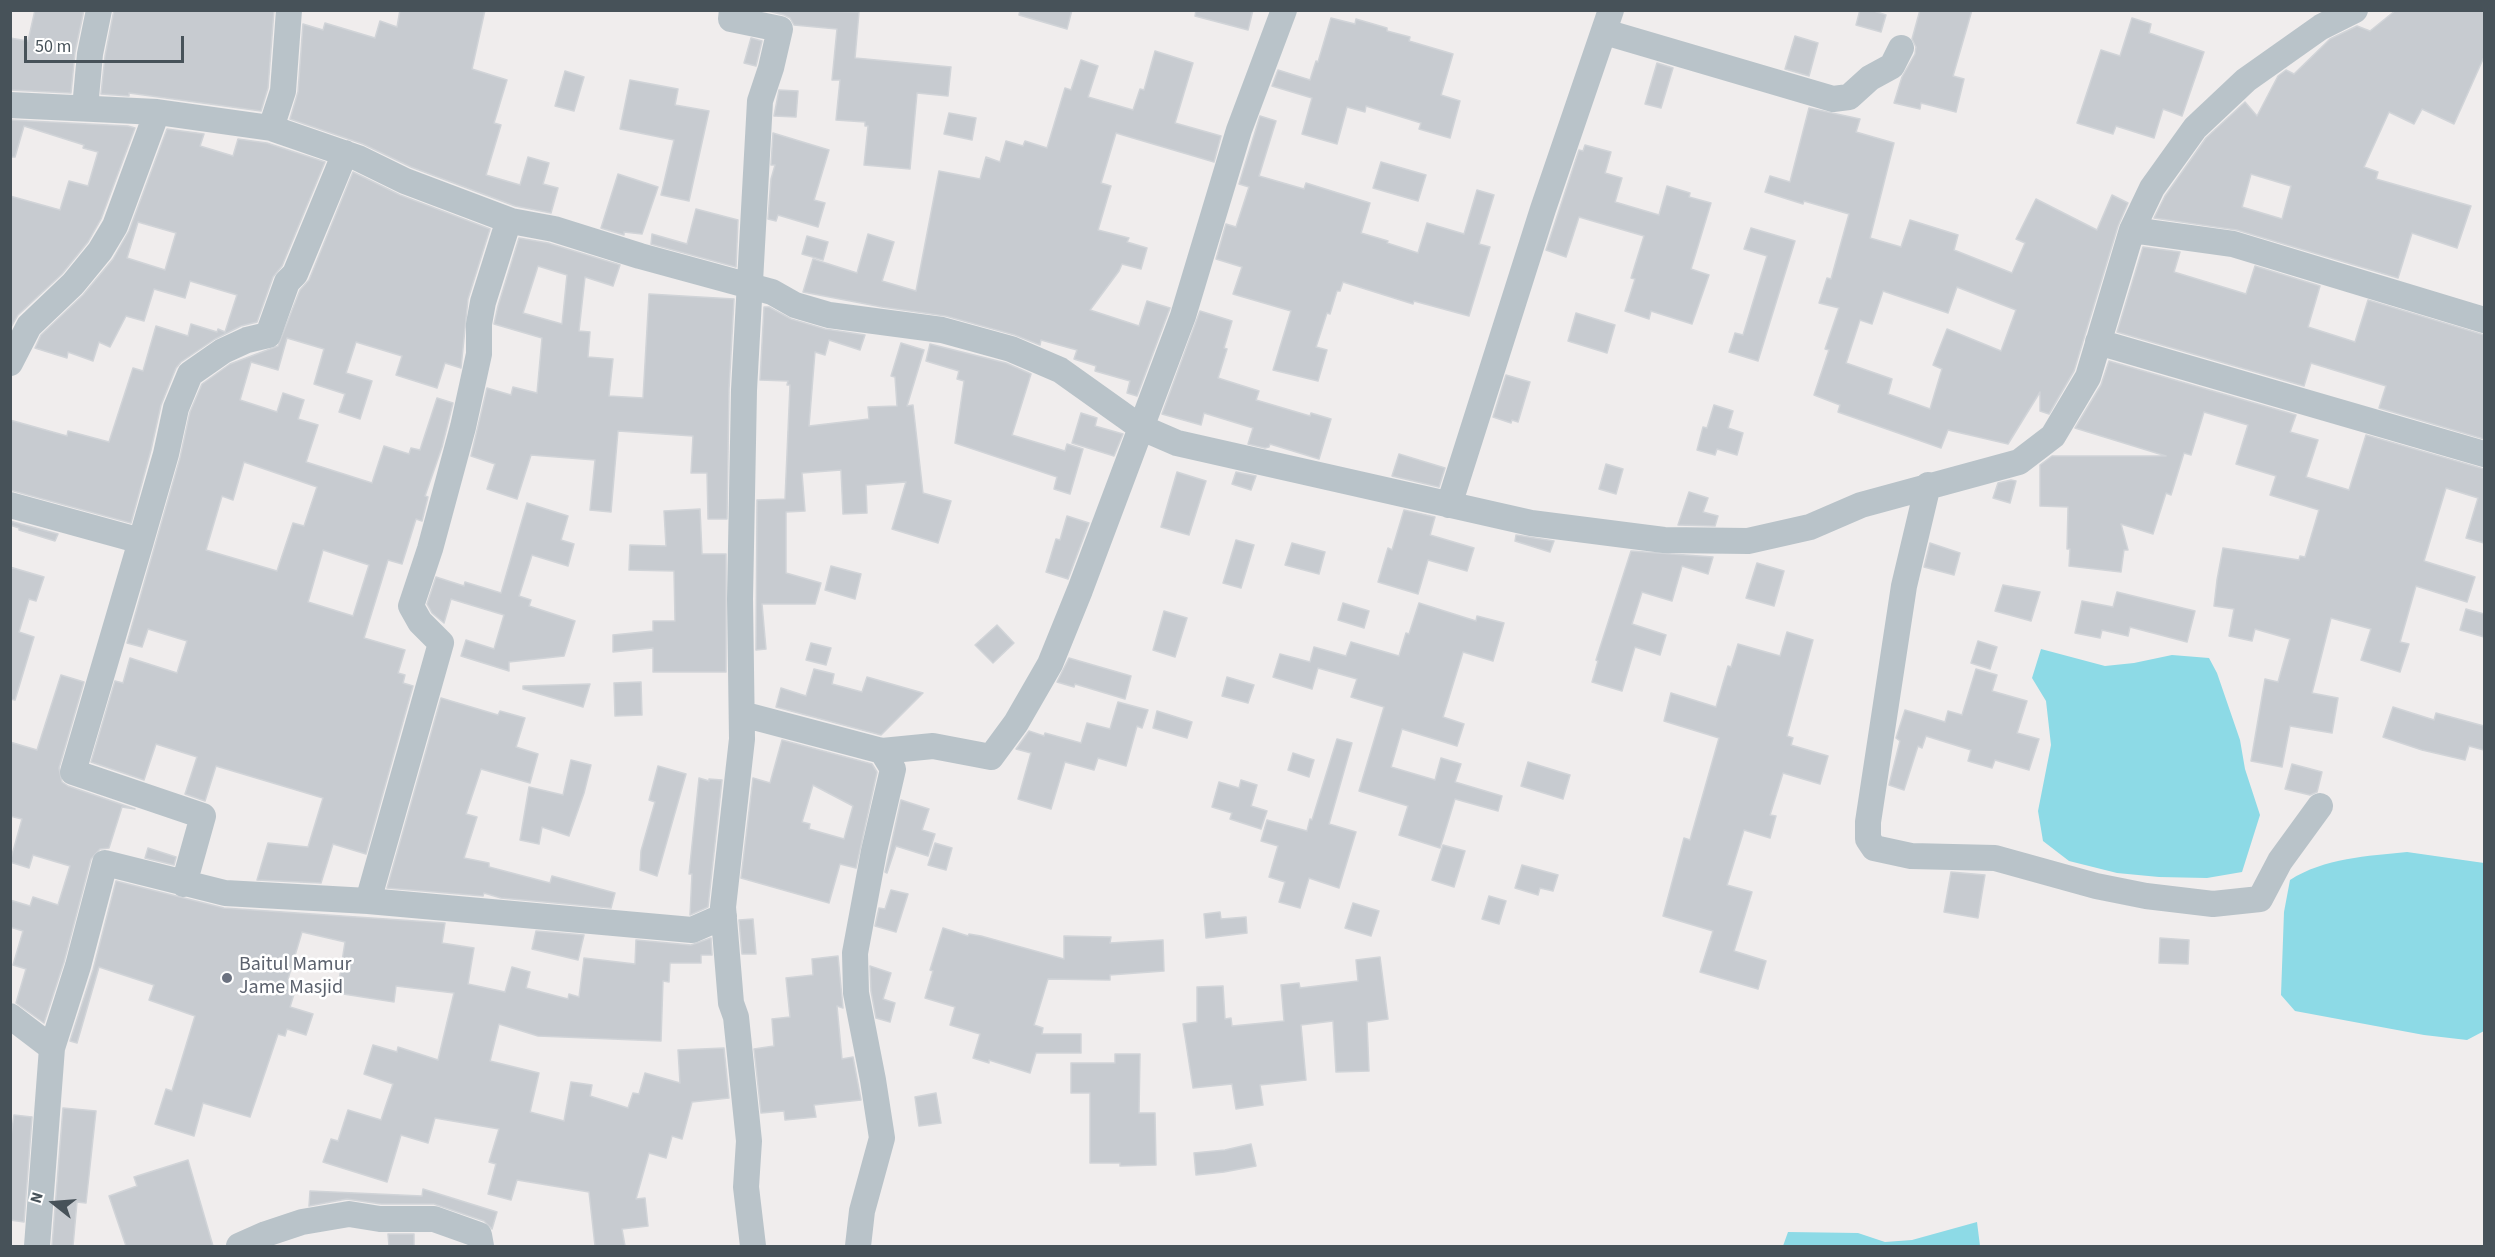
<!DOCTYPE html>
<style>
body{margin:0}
#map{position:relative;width:2495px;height:1257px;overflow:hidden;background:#f0eded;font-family:"Source Sans 3",sans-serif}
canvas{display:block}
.frame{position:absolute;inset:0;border:12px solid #475259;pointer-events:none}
.north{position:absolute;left:24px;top:1173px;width:60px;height:60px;-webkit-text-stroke:4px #fff;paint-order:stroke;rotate:287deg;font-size:16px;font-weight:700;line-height:24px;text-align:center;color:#475259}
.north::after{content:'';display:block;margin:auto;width:21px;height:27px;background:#475259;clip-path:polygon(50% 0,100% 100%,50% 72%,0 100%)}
.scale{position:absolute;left:24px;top:36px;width:160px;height:27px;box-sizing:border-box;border:3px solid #475259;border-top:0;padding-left:8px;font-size:18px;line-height:21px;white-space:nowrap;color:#475259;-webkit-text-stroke:4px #fff;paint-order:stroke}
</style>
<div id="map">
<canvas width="2495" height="1257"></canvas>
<div class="frame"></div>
<div class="north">N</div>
<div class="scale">50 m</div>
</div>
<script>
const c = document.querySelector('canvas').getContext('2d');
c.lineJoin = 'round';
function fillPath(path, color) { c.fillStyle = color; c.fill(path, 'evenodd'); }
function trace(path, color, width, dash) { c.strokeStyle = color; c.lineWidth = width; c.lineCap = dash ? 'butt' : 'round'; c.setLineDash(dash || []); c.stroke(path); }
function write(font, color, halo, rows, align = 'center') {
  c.font = font + ' "Source Sans 3",sans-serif'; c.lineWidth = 5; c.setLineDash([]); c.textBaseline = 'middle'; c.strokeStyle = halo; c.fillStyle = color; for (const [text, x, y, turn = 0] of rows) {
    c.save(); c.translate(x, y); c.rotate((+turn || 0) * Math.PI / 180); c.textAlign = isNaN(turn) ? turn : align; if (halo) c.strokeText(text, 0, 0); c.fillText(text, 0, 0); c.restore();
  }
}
fillPath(new Path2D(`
 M2041,649l64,17 29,-3 38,-8 37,3 8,15 23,67 5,29 15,46 -18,57 -35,6 -48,-1 -42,-4 -48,-12 -26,-20 -5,-30 13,-66 -5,-44 -14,-23z
 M2407,852l77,11v168l-17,9 -43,-5 -129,-24 -14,-16 3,-83 6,-32c34,-22 78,-24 117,-28z
 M1977,1222l3,24h-197l5,-14 70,1 27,9 27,-2z`), '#8ddae6');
const building = new Path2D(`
 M35,10h49l-9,42 -4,41 -61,-3v-52l18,3z
 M114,10h160l-6,78 -7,23 -132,-18v3l-28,-2 4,-38z
 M400,10h85l-13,59 35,11 -13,43 7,2 -15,50 34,10 8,-28 21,6 -6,21 15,4 -7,25 -36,-7 -104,-39 -48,-23 -73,-25 8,-27 5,-68 20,6 2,-7 50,15 5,-17 17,6z
 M764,10l95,2 -4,46 96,9 -3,29 -31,-3 -7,76 -46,-4 4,-39h-3v-4l-29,-2 4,-40h-8l5,-51 -43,-4 -4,-7 -6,-3z
 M1020,10h52l-5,19 -48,-14z
 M1196,10h57l-5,20 -53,-14z
 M1860,10h11l15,5 -5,17 -25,-7z
 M1920,10h52l-19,66 11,3 -8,33 -35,-9 -1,6 -26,-6 8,-26 13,-23 1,-7 -4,-8z
 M2396,10h88v47l-30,67 -32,-15 -8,15 -25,-12 -25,55 14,5 -2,7 95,27 -14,42 -45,-15 -14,45 -161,-48 -83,-12 11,-22 41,-58 39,-36 12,14 21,-40 8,-6 8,4 36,-35 27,-13 13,5zM2251,174l40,12 -9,33 -40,-12z
 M1331,18l24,6 1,-5 31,9v3l23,6 -1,4 44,13 -12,41 19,6 -10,37 -31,-9 2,-6 -55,-17 -1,6 -18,-5 -10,37 -35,-10 10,-36 -40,-12 6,-16 32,10 6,-19 2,1z
 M2132,18l19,6 -2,9 55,19 -22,64 -19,-7 -9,29 -38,-12 -3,8 -36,-11 24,-73 19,6z
 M1795,36l23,7 -9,33 -24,-7z
 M751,38l11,3 -6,25 -12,-3z
 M1155,51l38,12 -18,60 46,13 -7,26 -98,-29 -15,50 10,3 -13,44 31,8 -2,4 20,6 -6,21 -19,-5 -3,7 -29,39 49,16 8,-25 23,7 -33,88 -10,-3 3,-12 -35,-10 1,-5 -22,-7 3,-9 -36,-10 -1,5 -25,-10 -69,-19 -64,-9 -79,-15 10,-33 44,14 11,-39 26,8 -12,39 34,10 23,-120 41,8 6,-22 14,5 6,-21 17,5 2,-5 22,7 18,-60 6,2 10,-30 17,6 -10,31 45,13 7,-21 4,1z
 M1657,63l16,5 -12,40 -16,-4z
 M565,71l19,6 -10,34 -19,-5z
 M630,80l48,9 -3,16 34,6 -20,90 -28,-6 13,-55 -54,-11z
 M779,90l19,1 -2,26 -22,-1z
 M1809,108l51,11 -4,13 38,11 -24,95 31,9 9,-27 48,15 -4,15 58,23 13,-30 -9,-4 20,-40 61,31 15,-35 16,8 -10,23 -44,145 -25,43 -9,-3v-19l-32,52 -60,-14 -7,18 -103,-36 2,-7 -26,-10 15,-45 -4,-1 14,-41 -20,-5 8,-25 4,1 18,-65 -45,-13 -1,3 -38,-12 5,-16 20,6zM1957,287l59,23 -15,41 -54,-22 -14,36 9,4 -12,40 -42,-15 4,-15 -46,-16 14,-43 12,4 11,-33 65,22z
 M949,113l27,5 -4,22 -28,-6z
 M1260,116l16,5 -17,55 45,13 2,-6 64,20 -9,30 27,8 -1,2 31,10 9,-30 37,11 13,-44 17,5 -15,49 11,3 -21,69 -55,-15 -1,3 -70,-22 -3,9h-3l-7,23 -3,-1 -11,34 11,3 -9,31 -45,-11 18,-59 -58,-17 9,-27 -26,-8 10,-35 10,3 13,-40 -10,-3z
 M10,120l118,6 7,2 -34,91 -13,23 -26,32 -44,41 -8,14v-133l50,14 9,-29 19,5 10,-34 -15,-4 1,-3 -60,-19 -9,31h-5z
 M167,129l37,5 -4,12 33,10 5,-17 29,4 58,19 -43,104 -9,11 -16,45 -16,4 -26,13 -34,23 -5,6 -15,37 -10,45 -20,73 -121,-33v-70l57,16 1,-5 41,11 24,-74 10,3 13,-45 32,10 3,-12 26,8 1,-3 7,3 12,-37 -47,-14 -5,17 -31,-9 -10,32 -18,-5 -16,31 -11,-5 -6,19 -25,-9 -1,6 -32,-10 6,-13 42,-40 30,-36 16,-28zM138,222l38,11 -11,37 -38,-12z
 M773,133l56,17 -15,50 11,3 -7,24 -40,-12 -2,6 -8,-2 3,-40 4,-14h-4z
 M1585,145l26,7 -6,21 17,5 -7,24 44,13 8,-29 23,7 -1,4 22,6 -20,66 18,6 -17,49 -41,-13 -2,8 -24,-8 10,-32 -4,-1 13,-42 -65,-19 -13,40 -20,-7 33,-100 4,1z
 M1381,162l45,13 -8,26 -45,-13z
 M353,172l47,23 90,34 -22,70 -7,69 -16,-5 -8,25 -41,-13 6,-19 -46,-14 -10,31 26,8 -12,38 -21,-7 6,-18 -31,-10 10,-35 -37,-11 -9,32 -27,-8 -11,38 37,12 6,-19 21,7 -6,19 20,6 -12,37 66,21 12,-37 25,8 2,-6 9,2 17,-52 16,5 -11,44 -17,49 3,1 -6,24 -6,-2 -14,45 -14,-4 -24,78 41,12 -7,23 7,2 -2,8 10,3 -47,168 -33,-10 -12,39 -64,-3 11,-37 40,4 15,-49 -107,-32 -11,35 -20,-7 12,-37 -41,-13 -12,36 -53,-18 24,-81 8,2 7,-25 47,15 10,-32 -39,-12 -6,18 -15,-4 53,-185 10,-46 12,-28 28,-20 48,-18 22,-56 9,-10zM244,462l73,25 -13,39 -11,-3 -16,48 -71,-21 16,-54 11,4zM323,550l46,15 -16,51 -45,-14z
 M618,174l40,13 -16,47 -18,-2v3l-23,-7z
 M696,209l42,11 -2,47 -85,-23 1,-10 35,10z
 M1751,228l44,13 -37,120 -29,-9 6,-19 8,2 24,-79 -23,-7z
 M807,236l21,6 -5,18 -21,-6z
 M519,238l29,5 72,22 -7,21 -28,-9 -6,54 11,1 -2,25 25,2 -4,37 34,2 6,-104 85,5 -5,90 -2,130h-19l-1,-46h-16l2,-37 -75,-5 -7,81 -21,-2 5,-50 -64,-5 -14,44 -30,-10 8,-25 -24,-8 16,-68 24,7 2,-8 24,6 5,-55 -48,-14 4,-18zM538,266l29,9 -5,49 -39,-11z
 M2143,247l37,5 -6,20 72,22 9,-28 65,20 -12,41 47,15 13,-42 116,35v104l-105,-31 7,-22 -75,-23 -7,23 -187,-54z
 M764,307h5l22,12 34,10 40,6 -5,15 -31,-10 -4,15 -10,-3 -6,74 60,-7 -1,-12 29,-1 -2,-29 -4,-1 10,-33 23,7 -17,56 6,-1 10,88 28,8 -13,42 -46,-14 14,-47 -40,3 1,28 -24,1 -2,-44 -39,3 3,38 -19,1v61l35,10 -6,21h-53l4,45 -10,1 1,-150 28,-1 5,-114h-3l1,-4 -28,-1z
 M1200,311l32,10 -8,27 3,1 -9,29 41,13 -3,9 54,16 1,-3 20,6 -12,40 -49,-15 -1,3 -4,1 -17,-4 5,-16 -49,-15 -3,12 -39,-11z
 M1576,313l39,12 -8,28 -39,-12z
 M930,344l76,19 25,11 -19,61 53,16 2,-7 16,5 -13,45 -16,-5 3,-12 -102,-34 9,-62 -7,-2 2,-8 -33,-10z
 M2109,361l187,54 -6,17 28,8 -12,37 43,13 17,-55 118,34v74l-18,-5 12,-40 -32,-10 -22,73 51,16 -8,25 -51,-16 -16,56 9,2 -9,28 -39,-12 10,-31 -40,-11 -19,75 26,5 -6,35 -42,-7 -8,41 -31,-6 14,-82 13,3 12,-43 -35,-10 -3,12 -23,-5 5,-27 -20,-3 3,-26 6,-32 76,12 1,-4 5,1 14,-47 -49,-15 6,-19 -40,-12 12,-39 -44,-13 -13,43 -7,-2 -13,42 -5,-2 -13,41 -32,-10 7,26h-4l-3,22 -52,-6 1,-17h-3l1,-42 -28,-1v-41l12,-9h114l-91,-28 26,-43z
 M1506,375l24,7 -12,40 -6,-2 -1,3 -18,-6z
 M1714,405l19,6 -5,17 15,5 -6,22 -20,-6 -2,6 -18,-5 6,-23 4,1z
 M1081,413l16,5 -2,8 28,8 -9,22 -42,-13z
 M1399,454l46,14 -6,19 -47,-11z
 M1606,464l17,5 -7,25 -17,-5z
 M1177,472l29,9 -17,54 -28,-8z
 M1236,472l20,4 -5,14 -19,-6z
 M2011,480l5,1 -6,22 -17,-5 5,-15z
 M1689,492l19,6 -5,14 15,4 -3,10 -37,-1z
 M527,503l41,13 -7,24 13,4 -6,22 -36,-11 -13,41 12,4 -2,6 46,15 -11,35 -55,6v9l-48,-15 5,-16 28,9 10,-34 -53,-16 -7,24 -12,-10 -5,-9 9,-27 28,9 1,-4 36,11z
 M700,509l2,45h24v118h-73v-24l-40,4v-17l40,-4v-10h22l-1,-50 -45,-1 1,-25 36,1 -2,-35z
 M1404,510l31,7 -5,18 44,13 -7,23 -39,-11 -10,34 -40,-12 10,-34 4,2z
 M1067,516l22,7 -21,56 -22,-7 10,-33 4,1z
 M10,521l48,13 -3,7 -36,-11v-2l-9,-3z
 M1516,535l38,6 -4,11 -35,-11z
 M1236,540l18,5 -13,43 -18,-5z
 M1292,543l33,9 -6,22 -34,-9z
 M1930,543l30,10 -6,22 -30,-8z
 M1631,551l82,6 -5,17 -26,-8 -10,35 -30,-9 -10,32 34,11 -6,20 -25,-8 -13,44 -30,-9 6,-21 -2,-1z
 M1757,563l27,8 -10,35 -28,-8z
 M831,566l30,8 -6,25 -30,-9z
 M10,567l34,10 -8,24 -7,-2 -10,33 15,5 -19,63 -5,-1z
 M2003,585l37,7 -9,29 -36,-10z
 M2117,592l78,19 -8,31 -57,-15 -2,9 -26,-6 -2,8 -25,-5 7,-32 31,6z
 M1343,603l26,8 -5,17 -26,-8z
 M1419,603l57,18 1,-5 27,7 -11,38 -30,-9 -20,65 21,7 -7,22 -55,-17 -11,38 44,13 6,-22 20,6 -6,18 47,14 -4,15 -43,-12 -15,49 -41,-13 9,-29 -49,-15 25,-84 -33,-10 6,-18 -39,-11 -6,21 -39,-12 7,-23 30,8 4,-15 32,9 5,-14 48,14 7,-23 3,1z
 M2466,609l18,5v23l-24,-7z
 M1164,611l23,7 -12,39 -22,-7z
 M997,625l17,18 -21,20 -18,-18z
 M1787,632l26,8 -26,96 6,2 -2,7 37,11 -8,28 -37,-11 -13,42 6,1 -6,22 -26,-8 -17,55 25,7 -18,59 32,10 -8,28 -58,-17 13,-41 -50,-15 21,-78 6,2 29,-102 -55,-17 7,-28 45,14 12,-41 3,1 7,-23 42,12z
 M1978,641l19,6 -7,22 -19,-6z
 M811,643l20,5 -5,17 -20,-5z
 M1069,658l62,18 -6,23 -50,-15 -1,3 -17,-5z
 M814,669l20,5 -2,10 30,8 5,-15 56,16 -42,42 -105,-28 5,-19 25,8z
 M1976,669l21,6 -5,16 35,10 -10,32 22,6 -10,31 -34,-10 -3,8 -24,-7 3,-11 -45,-14 -4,12 -4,-2 -14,44 -15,-5 11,-44 -4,-3 9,-28 40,12 3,-11 14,4z
 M61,675l23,7 -25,86 3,14 6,4 67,23 -13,-2 -13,41 -9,1 -9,10 -27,103 -20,61 -28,-20 10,-34 -13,-4 10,-34 -13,-4v-27l20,6 3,-9 25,8 12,-39 -37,-11 -4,13 -19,-6 12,-43 -12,-3v-74l27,8z
 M1227,677l27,8 -6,18 -26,-7z
 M641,682l1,33 -27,1 -1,-33z
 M590,684l-7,23 -60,-18v-3z
 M441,698l57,17 2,-4 25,7 -9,29 22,7 -8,29 -49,-14 -15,45 11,3 -13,41 25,5v4l61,16 2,-7 63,17 -4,15 -110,-10 -17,-5 -1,3 -96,-8z
 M1118,702l30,8 -6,18 -5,-2 -11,40 -28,-8 -4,12 -29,-8 -14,47 -33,-10 13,-46 -15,-4 13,-18 15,5 1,-3 36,10 6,-20 23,6z
 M2393,707l41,13 2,-7 48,13v24l-15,-4 -4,14 -43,-10 -39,-13z
 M1157,711l35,11 -5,16 -34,-10z
 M1337,739l15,4 -23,81 27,8 -17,56 -30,-10 -9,30 -21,-6 6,-20 -16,-5 9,-31 -17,-5 6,-21 40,11 3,-12 2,1z
 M782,740l90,24 5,8 -21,96 -16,-4 -11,39 -88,-25 12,-100 17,5zM813,785l40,21 -9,33 -35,-10 1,-5 -8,-2z
 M1293,753l21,7 -5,17 -21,-7z
 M571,760l20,5 -7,28 -15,43 -27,-9 -3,17 -19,-4 9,-53 34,8z
 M1528,762l42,13 -7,24 -42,-13z
 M2292,764l30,8 -5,20 -7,3 -25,-6z
 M658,766l28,8 -29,102 -17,-6 1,-19 14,-49 -6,-2z
 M699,778l10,3v-2l13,1 -14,127 -18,8 2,-41h-3z
 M1241,780l16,5 -6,21 16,5 -6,18 -31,-10 2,-6 -20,-6 7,-25 20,6z
 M901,800l28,9 -7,21 13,4 -7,22 -32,-10 -9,27 -2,-1z
 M935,843l17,5 -6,22 -18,-5z
 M1443,845l22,6 -11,36 -22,-7z
 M148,848l28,9 -2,8 -29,-7z
 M1522,865l36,10 -5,16 -13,-3 -2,7 -23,-7z
 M1951,872l34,3 -7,43 -34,-6z
 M116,881l108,27 221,15 -3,20 32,5 -6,36 37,8 7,-25 18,5 -4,16 42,11 1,-5 10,3 5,-39 51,6 1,-24 55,5 20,-7 1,17h-11v8h-31l-1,19 -6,-1 -2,60 -123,-5 -39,-12 -9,37 49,12 -9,39 34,9 7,-39 21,3 -2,11 38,12 5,-15 6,1 6,-21 35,10 -2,-33 46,-2 5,50 -37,4 -10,37 -10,-3 -6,22 -17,-5 -13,46 9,-1 3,28 -26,3 3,17h-30l-6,-54 -72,-12 -6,20 -23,-6 8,-30 -7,-2 10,-33 -64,-11 -7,25 -27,-8 -14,47 -64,-20 8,-23 7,2 10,-31 33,10 12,-36 -29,-10 9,-29 24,7 1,-5 40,13 16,-67 -58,-7 -2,16 -57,-9 8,-51 -43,-10 -14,47 10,2 -8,26 23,7 -7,21 -19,-6 -2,7 -7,-2 -28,83 -47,-14 -9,33 -39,-12 11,-35 6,2 23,-75 -46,-16 5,-15 -55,-18 -22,76 -7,-2 23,-71z
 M891,890l17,4 -12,38 -21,-6 4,-18 6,1z
 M1489,896l17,5 -7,23 -17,-5z
 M1353,903l26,8 -8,25 -26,-8z
 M1220,912l1,7 25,-2 1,16 -41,5 -2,-24z
 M753,919l3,35h-14l-3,-34z
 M943,928l25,8 1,-2 12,2 83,23v-23l47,1 -1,6 53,-3 1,31 -54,4v5l-62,-1 -14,46 9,3 -1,6h39v19h-45l-6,20 -41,-13v3l-16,-5 7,-24 -30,-9 5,-18 -30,-9 8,-27 -3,-1z
 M536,931l48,4 -6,25 -46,-11z
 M2160,938l29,2 -1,24 -29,-1z
 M838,956l5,52 -6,-2 5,53 11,-2 8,43 -47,5 2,12 -31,3 -1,-9 -23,2 -7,-64 20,-3 -2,-27 18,-2 -4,-39 27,-3 -1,-16z
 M1380,957l8,62 -21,3 2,49 -33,1 -3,-51 -32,4 5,55 -46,5 3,20 -27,4 -4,-25 -39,4 -10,-64 14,-2v-35l26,-1 2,33 6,-1 1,8 52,-5 -3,-36 18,-2 1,5 58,-7 -2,-21z
 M870,966l21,7 -8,26 12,4 -5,19 -14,-4 -5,-27z
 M1115,1054h25l-1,59h16l1,52 -36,1v-3h-30v-70h-19v-30h44z
 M936,1093l5,30 -22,3 -4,-29z
 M63,1108l33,3 -10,92 -9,-1 -4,44h-21z
 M14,1115l18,2 -8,105 -14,-2v-77z
 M1251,1144l5,22 -32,6 -28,3 -2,-22 31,-3z
 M188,1160l25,86h-87l-17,-50 28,-10 -3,-9z
 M423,1189l74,23 -5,17 -8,-8 -50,-17h-53l-34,-5 -38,7 1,-15 112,5z
 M388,1234h26v12h-25z`);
fillPath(building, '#c7cbd0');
trace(building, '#d1d4d8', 1.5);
trace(new Path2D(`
 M732,10l-1,9 49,10 -9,39 -11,33 -16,289 -4,209 2,140 -19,168 8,96 5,14 13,124 -3,46 7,59
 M1605,32l228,67 16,-2 21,-19 22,-12 9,-18
 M10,105l147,7 114,16 87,30 47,23 106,40 43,8 86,27 132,36 23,13 34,10 113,15 69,19 49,21 80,57 37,16 354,80 133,17 84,1 62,-14 51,-22 158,-43 34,-26 35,-59 44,-147 20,-42 43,-60 51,-48 75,-53 34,-17
 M85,108l5,-54 9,-44
 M271,128l12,-37 6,-81
 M2132,230l101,14 251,76
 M2098,342l386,112
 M10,363l19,-37 44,-42 27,-33 15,-25 42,-114
 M1928,485l-24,101 -36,236v17l6,9 37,8 84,2 101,28 50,10 67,8 47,-5 20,-38 40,-55
 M10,505l131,36 25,-87 10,-46 14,-34 33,-23 24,-11 21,-5 19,-53 8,-8 50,-121
 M1449,505l94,-296 68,-199
 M141,541l-68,231 130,44 -19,68
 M742,714l140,37 11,18 -19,82 -19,102 1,40 17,87 9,58 -20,73 -4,35
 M882,751l51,-5 58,11 25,-34 34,-59 30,-74 103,-274 56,-186 45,-120
 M368,901l324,29 32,-14
 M10,1016l42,32 26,-82 27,-103 120,30 143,8 73,-258 -21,-21 -9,-16 19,-57 33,-122 16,-73v-30l4,-22 23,-73 5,-8
 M37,1246l15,-198
 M239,1246l27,-12 36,-12 47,-8 31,5h54l45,16 2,11`), '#b9c3c9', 26);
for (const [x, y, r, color] of [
 [227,978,6,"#6b7280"]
]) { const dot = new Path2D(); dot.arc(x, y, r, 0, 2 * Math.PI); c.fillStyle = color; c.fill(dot); trace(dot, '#fff', 2); }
write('20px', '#5b616d', '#fff', [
 ["Baitul Mamur",239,966],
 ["Jame Masjid",239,989]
], 'left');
</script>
